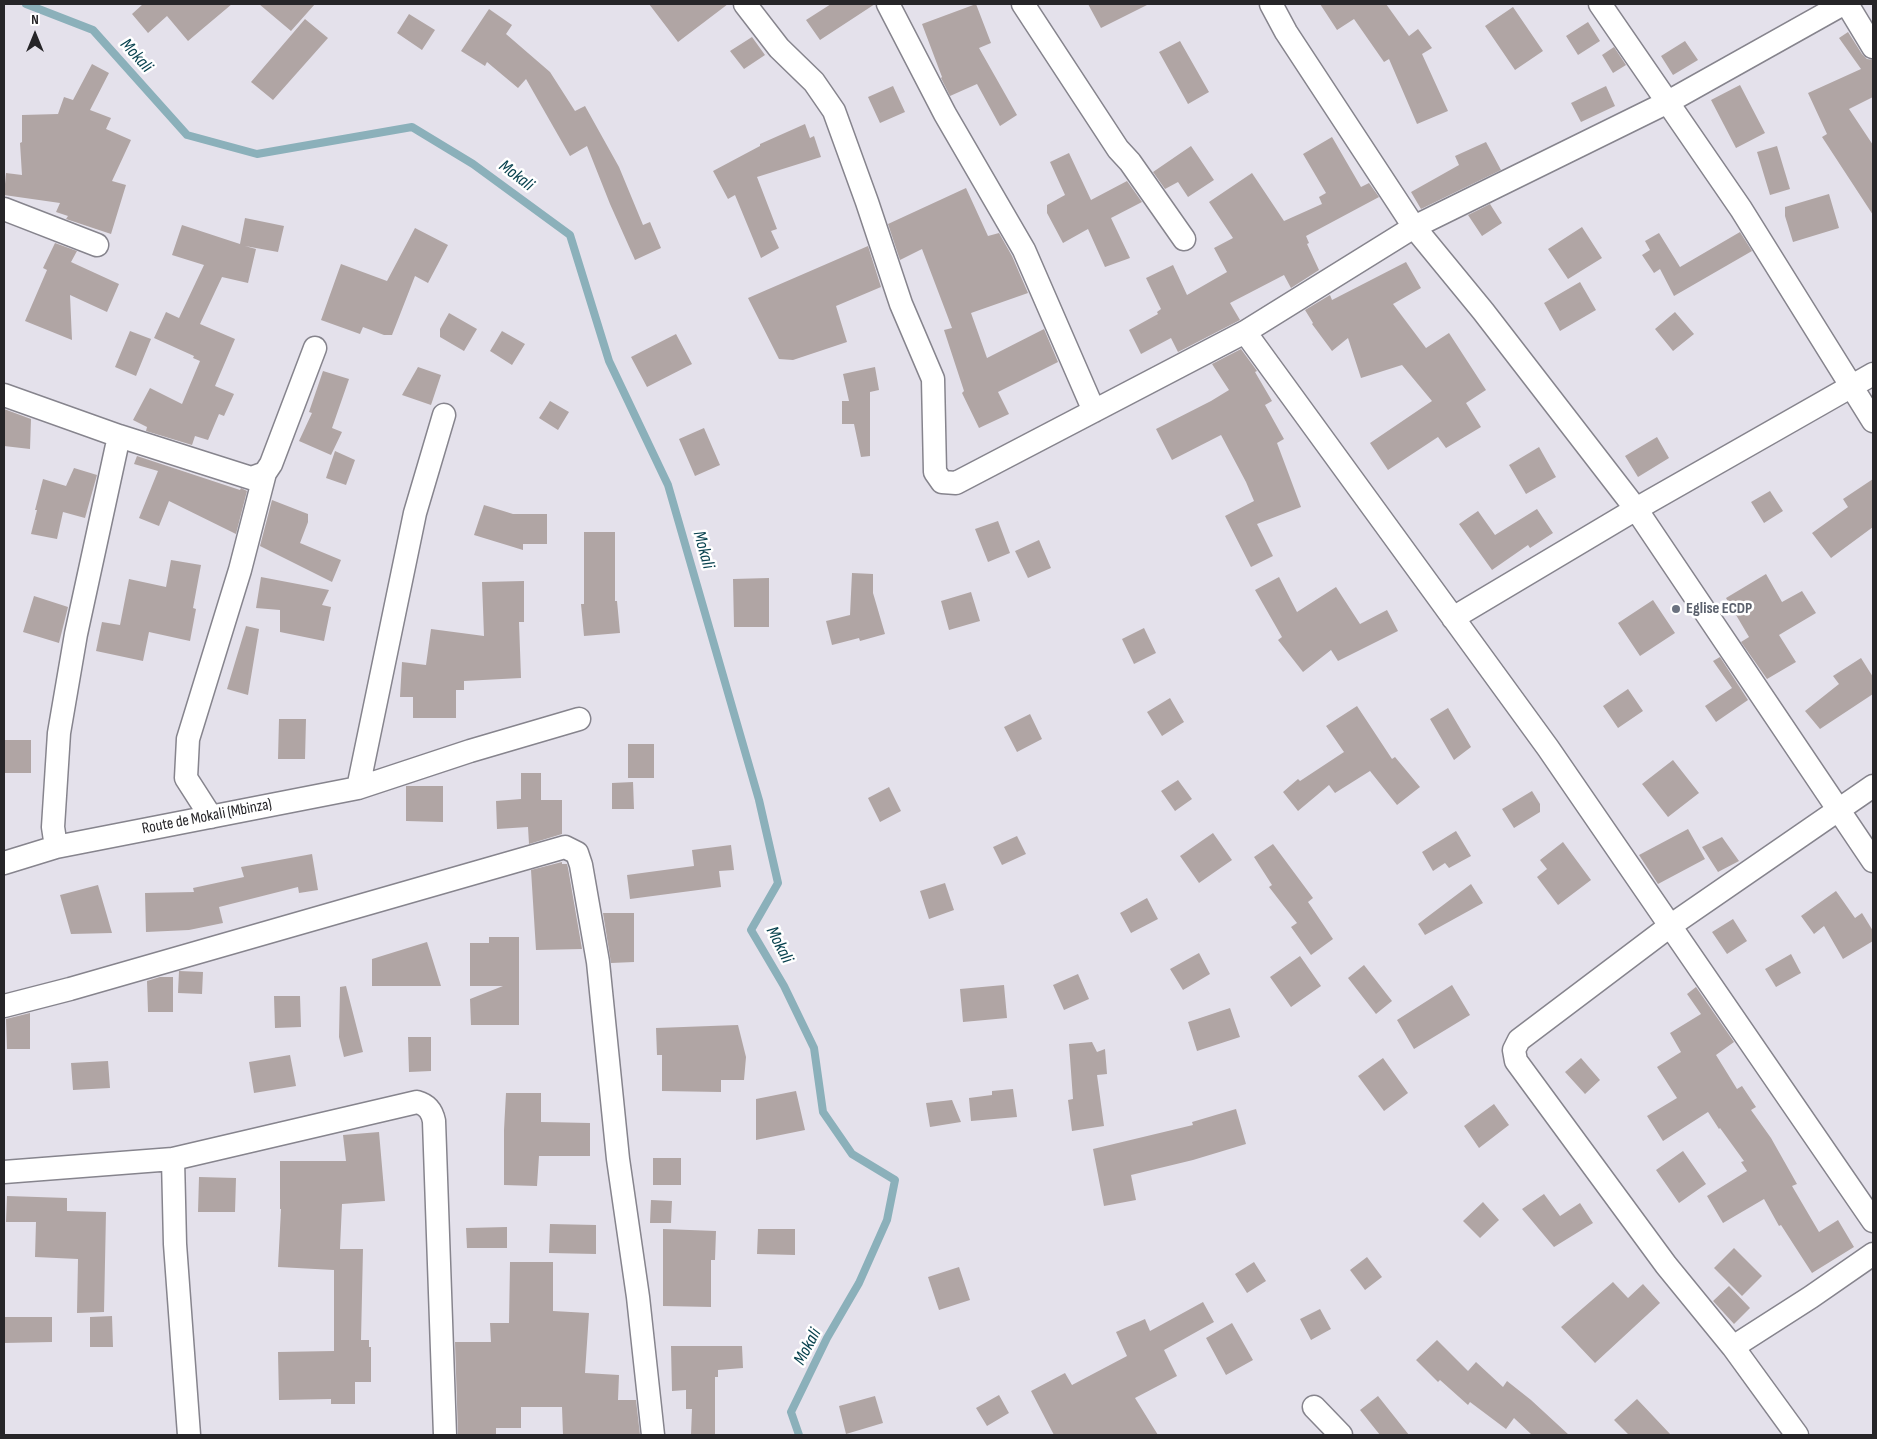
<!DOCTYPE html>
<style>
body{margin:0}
#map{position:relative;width:1877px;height:1439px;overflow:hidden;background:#e4e1eb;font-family:"Sofia Sans Condensed",sans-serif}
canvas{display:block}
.frame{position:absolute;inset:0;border:5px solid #262528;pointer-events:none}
.north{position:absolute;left:10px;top:10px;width:50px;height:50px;-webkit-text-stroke:4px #fff;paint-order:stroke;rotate:0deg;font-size:14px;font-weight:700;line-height:20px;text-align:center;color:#262528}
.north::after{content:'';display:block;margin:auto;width:18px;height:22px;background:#262528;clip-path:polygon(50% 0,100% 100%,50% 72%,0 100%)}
</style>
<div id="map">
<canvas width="1877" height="1439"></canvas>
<div class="frame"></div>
<div class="north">N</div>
</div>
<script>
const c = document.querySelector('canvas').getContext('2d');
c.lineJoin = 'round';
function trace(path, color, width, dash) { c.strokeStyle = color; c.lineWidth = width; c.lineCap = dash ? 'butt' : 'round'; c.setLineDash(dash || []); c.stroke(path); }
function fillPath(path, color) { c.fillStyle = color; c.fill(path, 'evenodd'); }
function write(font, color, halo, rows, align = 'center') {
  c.font = font + ' "Sofia Sans Condensed",sans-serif'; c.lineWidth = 5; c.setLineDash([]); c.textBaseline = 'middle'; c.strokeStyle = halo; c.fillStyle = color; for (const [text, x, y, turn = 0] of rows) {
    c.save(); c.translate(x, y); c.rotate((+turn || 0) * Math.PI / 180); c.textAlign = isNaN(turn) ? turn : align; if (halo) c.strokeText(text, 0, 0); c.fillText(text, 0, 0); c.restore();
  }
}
trace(new Path2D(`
 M26,4l67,26 94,105 70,19 155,-27 61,37 97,71 39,126 59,124 91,315 19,83 -27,47 33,56 30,62 9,64 29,42 43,26 -8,40 -28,63 -32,55 -36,74 8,23`), '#8bb0ba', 8);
fillPath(new Path2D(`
 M143,4h89l-44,37 -21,-25 -19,17 -16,-19z
 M259,4h56l-24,27z
 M649,4h79l-50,38z
 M831,4h44l-55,36 -14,-20z
 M976,4l15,39 -12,5 38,67 -17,11 -23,-42 -27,12 -9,-18 1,-1 -20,-53z
 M1088,4h61l-48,24z
 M1320,4h66l23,32 9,-7 14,19 -10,6 26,57 -31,13 -28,-65 -5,3 -30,-43 -17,11z
 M1513,7l30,44 -28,19 -30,-44z
 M489,9l23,16 -6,9 44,38 25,39 10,-5 34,61 24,58 7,-3 11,26 -26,12 -25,-56 -23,-58 -17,10 -44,-77 -8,9 -31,-26 -2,4 -24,-15z
 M409,14l26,16 -13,20 -25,-17z
 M305,19l23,19 -55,62 -22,-18z
 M1588,22l12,19 -22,14 -12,-19z
 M1848,32l14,22 5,5 6,1v37l-24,12 24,36v70l-51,-78 5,-3 -19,-41 53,-24 -22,-31z
 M752,37l13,18 -21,14 -14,-18z
 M1180,41l29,51 -21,12 -29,-52z
 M1685,41l13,19 -25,15 -12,-19z
 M1614,47l12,18 -13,8 -11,-18z
 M92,64l17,9 -19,37 21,8 -5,11 25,11 -19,41 14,4 -15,49 -45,-15 2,-3 -12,-4 4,-9 -56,-8 2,-22 16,2 -2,-32 2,-1v-27l36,-1 6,-17 9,3z
 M1740,85l25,48 -29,15 -25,-48z
 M893,86l12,26 -25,11 -12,-26z
 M1606,86l9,20 -34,16 -10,-19z
 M805,124l5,14 4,-2 7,21 -64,20 20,52 -6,2 8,17 -18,10 -26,-63 -7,4 -15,-28 47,-25v-2z
 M1332,137l29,50 8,-4 10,14 -73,39 3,7 -2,1 12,26 -28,18 -7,-13 -54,28 10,17 -62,32 -7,-14 -30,16 -12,-24 29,-16 -1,-2 4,-3 -15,-31 27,-13 14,30 40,-23 -13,-24 19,-10 -24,-36 43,-29 32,48 38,-17 -3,-7 7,-4 -23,-39z
 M1486,142l15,28 -80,39 -10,-17 48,-27 -4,-9z
 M1191,146l23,34 -26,17 -10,-15 -13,7 -12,-17z
 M1777,146l13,43 -20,6 -13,-43z
 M1069,153l22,47 36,-19 15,21 -31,16 19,40 -25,9 -17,-38 -25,14 -16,-30v-8l18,-10 -15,-33z
 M966,188l22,48 11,-3 13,23 16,37 -57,20 16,45 57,-29 14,33 -60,30 11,22 -30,14 -17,-35 2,-2 -20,-61 8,-2 -30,-79 -22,11 -12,-36z
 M1829,194l10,34 -46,14 -8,-26v-9z
 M1490,204l12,19 -20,13 -14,-21z
 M245,218l39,8 -6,26 -33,-6 11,3 -8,34 -26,-6 -22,47 35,15 -20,47 19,8 -10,22 -5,-2 -11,26 -13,-4 -3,9 -46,-14 1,-4 -14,-7 17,-32 32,16 18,-43 -7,-3 1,-2 -40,-18 12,-26 13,6 25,-53 -32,-10 10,-30 58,19z
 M1582,227l20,31 -34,21 -20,-30z
 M415,228l33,17 -20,38 -13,-7 -23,59h-8l-21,-8 -3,7 -39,-14 20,-56 46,17z
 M1740,232l12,19 -78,45 -14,-27 -6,4 -12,-18 8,-5 -5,-9 14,-8 21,34z
 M55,243l22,8 -6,11 48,22 -12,28 -37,-17 2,45 -47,-19 22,-51 -4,-2z
 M868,246l13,41 -45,19 11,36 -54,18 -14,-1 -31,-61z
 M1406,262l15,26 -28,16 33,44 23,-15 37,57 -20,13 15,24 -35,21 -8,-11 -50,33 -18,-27 62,-42 -30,-36 -41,13 -13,-40 -16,13 -20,-27 1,-1 -8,-13 25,-15 2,5z
 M1580,282l16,28 -36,21 -16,-28z
 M1675,312l19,22 -21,17 -18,-22z
 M449,313l28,16 -13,22 -24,-14v-8z
 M130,331l21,8 -15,37 -21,-9z
 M502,331l23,13 -13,21 -22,-14z
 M676,334l16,30 -45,23 -16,-30z
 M1241,349l16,22 -2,1 17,29 -7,4 19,34 -7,4 24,64 -44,17 16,32 -22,11 -26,-51 29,-15 -8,-19 -25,-47 -49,25 -16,-31 55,-28 18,-11 -17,-26z
 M418,367l23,8 -10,30 -29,-10z
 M875,367l4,23 -9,2v64l-9,1 -7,-33h-12v-23h7l-6,-27z
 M323,371l26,8 -17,49 10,4 -11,23 -32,-14 13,-28 -3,-1z
 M550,401l19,11 -11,18 -19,-12z
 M4,409l27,10 -1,30 -26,-3z
 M704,428l16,37 -25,11 -16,-37z
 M1657,437l12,21 -31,19 -13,-21z
 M1539,447l17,30 -30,17 -17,-29z
 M335,451l20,9 -9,25 -20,-7z
 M137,456l103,34 1,-2 6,3 -11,43 -67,-33 -10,25 -20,-8 19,-47 -24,-7z
 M74,468l23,7 -12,43 -22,-6 -6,27 -26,-5 6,-24h-2l8,-31 23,7z
 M1873,479v48l-42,31 -19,-25 36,-26 -5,-8z
 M1770,491l13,20 -19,12 -13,-21z
 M272,500l36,14v8l-8,21 41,17 -9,22 -72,-36z
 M484,505l29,9h34v30h-24v6l-49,-15z
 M1537,509l16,24 -23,15 -2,-3 -36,25 -33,-46 19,-13 17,24z
 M998,521l12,32 -22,9 -13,-33z
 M584,532h31v69h2l3,32 -36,3 -3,-32h3z
 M1039,540l12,28 -23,10 -13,-27z
 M171,560l30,5 -8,43 3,1 -6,32 -41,-9 -6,29 -47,-10 6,-29 18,3 9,-46 37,8z
 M852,573l21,1v19l12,41 -25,7 -1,-3 -27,7 -6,-24 24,-6z
 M1766,574l16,28 20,-11 14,22 -37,22 17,27 -29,17 -26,-37 8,-5 -23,-39z
 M261,577l68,13 -7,15 9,2 -7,34 -44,-9v-22l-24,-2z
 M1279,577l18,35 39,-25 24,37 27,-14 11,21 -60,30 -7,-11 -28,22 -25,-32 4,-3 -27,-47z
 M769,578v49h-35l-1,-48z
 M524,581v41h-5l2,56 -57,3v9h-8v28h-43v-21h-13l2,-35 24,3 5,-36 53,7 -2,-54z
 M971,592l9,29 -31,9 -8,-29z
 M34,596l34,11 -9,36 -36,-11z
 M1653,600l22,33 -35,23 -22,-33z
 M246,626l13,3 -11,66 -21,-6z
 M1144,628l12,25 -22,11 -12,-25z
 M1720,657l28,43 -32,22 -11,-16 27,-18 -19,-27z
 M1861,658l12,19v17l-53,35 -15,-18 34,-27 -6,-8z
 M1628,689l15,22 -25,17 -15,-22z
 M1170,698l14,24 -22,14 -15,-24z
 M1357,706l35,53 3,-2 25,30 -23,18 -27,-34 -35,22 -6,-8 -31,26 -15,-19 15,-13 2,2 44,-29 -18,-26z
 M1448,708l23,39 -17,13 -24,-41z
 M1030,714l12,25 -25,13 -13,-25z
 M279,719h27l-1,40h-27z
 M4,740h27v33h-27z
 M628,744h26v34h-26z
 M1673,760l26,33 -31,24 -26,-33z
 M521,773h20v27h21v34l-33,10 -1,-17 -31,2 -1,-28 25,-2z
 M1178,780l14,19 -17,12 -14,-20z
 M633,782l1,27h-22v-26z
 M406,786h37v36l-37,-1z
 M889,787l12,24 -21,11 -12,-24z
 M1532,791l8,13v8l-26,16 -12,-19z
 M1688,829l17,30 -47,25 -19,-29z
 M1456,831l15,25 -22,12 -4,-5 -12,8 -11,-19z
 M1213,833l19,27 -33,23 -19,-27z
 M1017,836l9,18 -24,11 -9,-18z
 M1722,837l17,24 -21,11 -16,-25z
 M1563,842l28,38 -33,25 -21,-28 10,-8 -7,-9z
 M1273,844l40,54 -5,4 25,37 -22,16 -20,-28 6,-4 -28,-36 3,-2 -18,-28z
 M731,845l3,25 -15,1 2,16 -91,12 -3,-24 67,-9 -2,-16z
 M312,854l6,36 -19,3 -1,-6 -79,20 4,16 -34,7 -43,2 -1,-39 49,-1 -1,-4 51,-11 -3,-10z
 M562,862v2h5l1,4 14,81 -46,1 -5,-80z
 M945,883l9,27 -25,9 -9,-28z
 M1471,884l12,19 -58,32 -7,-11z
 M98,885l14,48 -41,1 -11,-39z
 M1836,891l19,27 7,-5 11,18v10l-30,18 -19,-33 -10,8 -13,-18z
 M1147,898l11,21 -27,14 -11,-20z
 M603,913h31v49l-23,1z
 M1733,919l14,22 -20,13 -15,-22z
 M489,937h30v88h-48l-1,-26 33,-13h-33v-43h19z
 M427,942l14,44h-69v-27z
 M1199,953l11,21 -27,16 -13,-21z
 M1791,954l10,19 -25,14 -11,-18z
 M1300,956l21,30 -30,21 -21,-30z
 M1364,965l28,36 -16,13 -28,-36z
 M179,971l24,1 -1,22 -24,-1z
 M1078,974l11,25 -25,11 -11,-25z
 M160,977h13v35h-25l-1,-31z
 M1004,985l3,33 -44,4 -3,-33z
 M1452,985l18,30 -56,34 -17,-29z
 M346,986l17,66 -19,5 -5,-20 1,-50z
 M1696,987l38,55 -18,13 21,34 5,-3 14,21 -5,3 20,28 26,46 -5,2 27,46 19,-12 16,27 -42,26 -31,-48 -2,1 -15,-27 -41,24 -16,-27 40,-25 -6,-9 3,-1 -24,-33 -1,1 -11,-17 -45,29 -16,-25 30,-18 -20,-31 24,-15 -11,-19 31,-19 -14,-20z
 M274,996h26l1,31 -26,1z
 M1230,1008l10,29 -43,14 -9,-29z
 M30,1013v36h-23l-1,-30z
 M738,1025l8,32 -2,23h-23v12l-59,-1v-36h-5l-1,-27z
 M408,1037h23v34l-22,1z
 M1092,1042l5,10 8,-3 2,25 -10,1 7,51 -32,5 -4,-31 5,-1 -4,-55z
 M290,1055l6,31 -42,7 -5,-31z
 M1383,1058l25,35 -24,18 -26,-35z
 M1581,1058l19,22 -15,14 -20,-22z
 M108,1061l2,27 -37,2 -2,-27z
 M1013,1089l4,28 -46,4 -2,-23 23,-3v-4z
 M796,1091l9,39 -49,10v-41z
 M506,1093h35v29l49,1v33h-51l-2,30 -33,-1v-55z
 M952,1100l9,22 -31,5 -4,-24z
 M1494,1104l15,21 -30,23 -15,-22z
 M1236,1109l10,35 -53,16 -62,15 5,25 -32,6 -11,-57 100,-24 -1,-3z
 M379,1132l6,69 -43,3 -2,45h23l-2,91h8v7h2v35h-16v22h-24v-5l-52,1 -1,-48 56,-1v-81l-56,-3 3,-58h-1v-48h66l-3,-26z
 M1683,1151l23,33 -27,19 -23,-33z
 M653,1158h28v27h-28z
 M199,1177l37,1 -1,34h-37z
 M1544,1194l16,22 20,-13 13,20 -39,24 -32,-38z
 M7,1196l60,2v13l39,1 -2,100 -27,1 1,-54 -43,-2 1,-35h-30z
 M651,1200l21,1 -1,22h-21z
 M1483,1202l16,18 -19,18 -17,-17z
 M550,1224l46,1v29l-47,-1z
 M507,1227v21h-40l-1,-20z
 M663,1229l53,2 -1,29h-4v47l-48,-1z
 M758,1229h37v26l-38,-1z
 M1734,1248l28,28 -20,20 -28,-28z
 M1367,1257l15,20 -17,13 -15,-20z
 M510,1262h43v49l36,2 -4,60 34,2 -1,25h18l4,35h-77l-1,-28h-41v21h-25v7h-38l-3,-93h36l-1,-19h19z
 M1254,1262l12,19 -19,12 -12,-19z
 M959,1267l11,33 -31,10 -11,-33z
 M1613,1282l15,16 15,-14 17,19 -65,60 -34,-36z
 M1729,1286l21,22 -16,16 -21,-23z
 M1203,1302l11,20 -50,28 13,26 -42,22 23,37h-104l-23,-44 34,-18 7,12 55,-29 -11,-24 29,-13 5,12z
 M1320,1309l11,20 -20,11 -11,-21z
 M112,1316l1,31h-23v-30z
 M4,1317h48v25l-48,1z
 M1232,1323l21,37 -27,15 -20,-37z
 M1437,1340l31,31 8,-9 27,25 4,-6 24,19 38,35h-37l-18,-17 -8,11 -36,-27 -2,3 -28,-25 -2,2 -22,-22z
 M671,1346h71l1,22 -25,2v7h-3v58h-24l1,-26h-6v-19l-14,1z
 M999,1395l10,18 -22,13 -11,-18z
 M875,1396l8,27 -37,11 -7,-28z
 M1378,1396l31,39h-29l-20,-25z
 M1637,1399l34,36h-42l-15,-15z`), '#b0a5a4');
const street = new Path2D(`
 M745,4l34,44 35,34 20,29 33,91 34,102 32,75 2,93 7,10 14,1 289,-151 169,-105 254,-125 175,-98
 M888,4l57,110 79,136 70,161
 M1023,4l95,145 12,13 54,77
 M1271,4l15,28 128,195 69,84 153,198 237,352
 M1600,4l141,205 132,212
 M1847,4l26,43
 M4,209l93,36
 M1245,332l303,416 325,473
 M4,395l115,41 132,42 14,-5 6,-9 44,-116
 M1453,618l183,-109 237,-135
 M358,788l57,-275 29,-98
 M211,817l-25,-39 2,-39 52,-169 25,-97
 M56,847l-3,-20 6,-94 17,-99 43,-198
 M4,863l52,-16 302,-59 112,-37 109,-32
 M4,1006l66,-17 495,-142 12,6 4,12 17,97 20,197 20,138 15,138
 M173,1159l2,85 14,191
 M4,1172l169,-13 244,-57c11,3 15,9 17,19l11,314
 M1733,1347l78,-50 62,-43
 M1314,1407l27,28
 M1797,1435l-64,-88 -67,-82 -150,-204 -2,-11 5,-10 151,-114 203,-140`);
trace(street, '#86848d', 25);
trace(street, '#fff', 22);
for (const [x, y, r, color] of [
 [1676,609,5,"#6b7280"]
]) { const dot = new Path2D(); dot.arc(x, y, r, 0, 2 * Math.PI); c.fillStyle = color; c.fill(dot); trace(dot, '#fff', 2); }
write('bold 16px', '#5b616d', '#fff', [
 ["Eglise ECDP",1686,609]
], 'left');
write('16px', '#262528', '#fff', [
 ["Route de Mokali (Mbinza)",207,817,-11]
]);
write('italic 18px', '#08424e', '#fff', [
 ["Mokali",136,56,48],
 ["Mokali",516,176,37],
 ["Mokali",703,550,74],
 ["Mokali",779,945,63],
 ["Mokali",808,1347,-62]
]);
</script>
